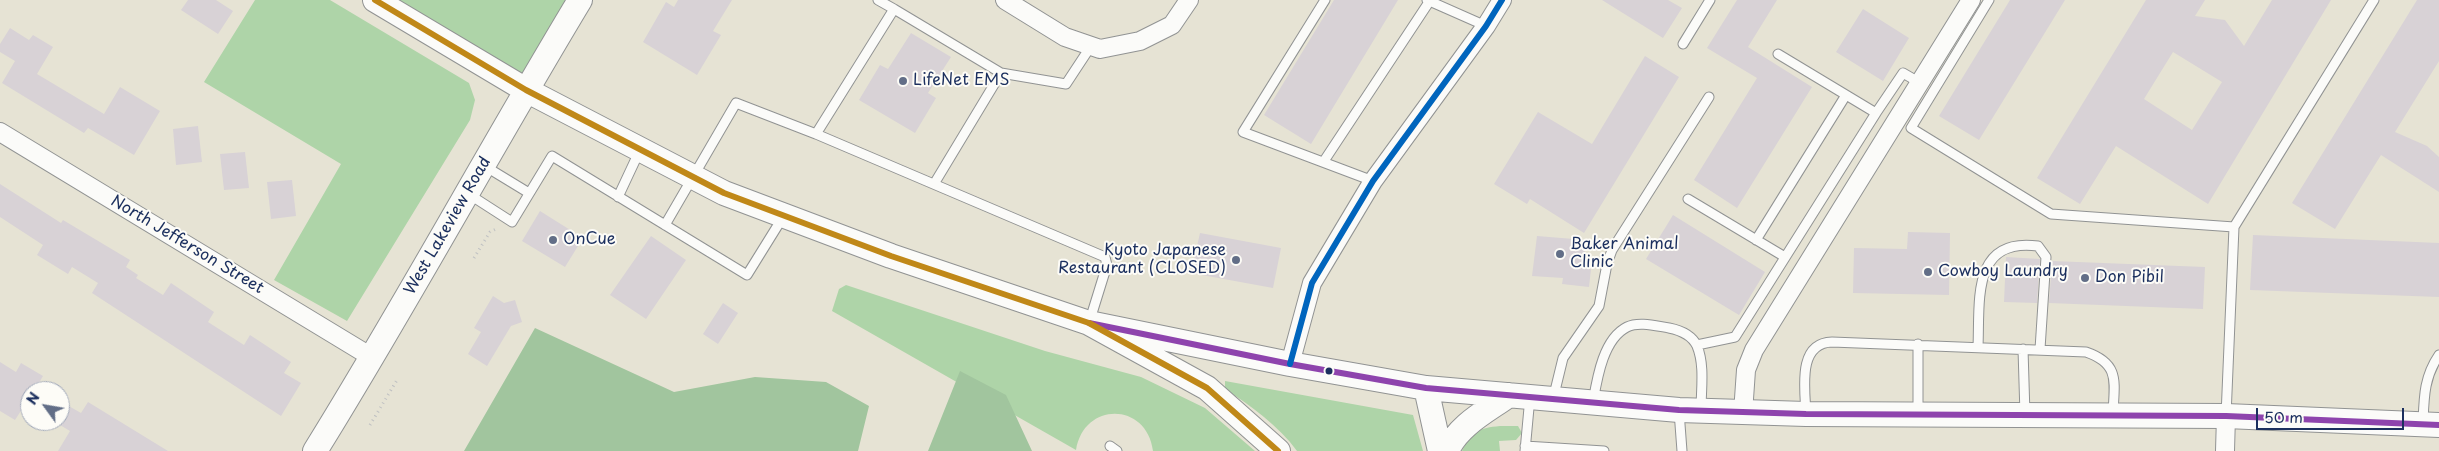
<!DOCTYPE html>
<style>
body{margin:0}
#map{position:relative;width:2439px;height:451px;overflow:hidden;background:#e6e3d4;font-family:"Playpen Sans",sans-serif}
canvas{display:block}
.north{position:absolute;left:20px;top:381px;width:50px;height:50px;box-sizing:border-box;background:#fdfcf7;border:1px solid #a3aaba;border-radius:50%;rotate:302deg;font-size:14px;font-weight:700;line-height:20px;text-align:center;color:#1b2f5e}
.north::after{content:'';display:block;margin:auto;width:18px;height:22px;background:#626e87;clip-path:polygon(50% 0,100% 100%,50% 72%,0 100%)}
.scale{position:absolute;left:2256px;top:408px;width:148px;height:22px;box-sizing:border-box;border:2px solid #1b2f5e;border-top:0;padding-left:6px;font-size:15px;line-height:18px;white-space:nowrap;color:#1b2f5e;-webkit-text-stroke:4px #fdfcf7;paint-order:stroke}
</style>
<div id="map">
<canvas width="2439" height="451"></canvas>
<div class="north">N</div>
<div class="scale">50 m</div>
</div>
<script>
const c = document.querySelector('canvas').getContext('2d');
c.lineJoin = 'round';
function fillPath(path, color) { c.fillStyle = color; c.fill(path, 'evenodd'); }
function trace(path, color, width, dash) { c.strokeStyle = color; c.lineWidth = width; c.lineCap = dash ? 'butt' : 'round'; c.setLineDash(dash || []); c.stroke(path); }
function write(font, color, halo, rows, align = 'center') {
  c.font = font + ' "Playpen Sans",sans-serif'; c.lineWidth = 4; c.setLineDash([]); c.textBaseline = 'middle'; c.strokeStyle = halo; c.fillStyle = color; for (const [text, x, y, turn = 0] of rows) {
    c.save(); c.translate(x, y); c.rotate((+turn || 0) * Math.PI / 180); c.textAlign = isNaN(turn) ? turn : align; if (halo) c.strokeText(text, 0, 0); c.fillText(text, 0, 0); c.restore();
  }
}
fillPath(new Path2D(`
 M255,0h75l139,83 6,17 -5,20 -123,201 -73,-41 67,-116 -137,-82z
 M383,0h195l-53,87z
 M846,285l199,66 96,26 64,31 50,43h-102c-6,-49 -69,-50 -77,-1l-244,-139 7,-22z
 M1225,381l188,34 10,36h-126c-18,-25 -46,-45 -72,-62z
 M1500,426h18l4,7 -6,7 -17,1 1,10h-38c10,-20 17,-23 38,-25z`), '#aed4a8');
fillPath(new Path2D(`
 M535,328l139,64 81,-15 71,5 43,24 -11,45h-394z
 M960,371l46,24 26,56h-104z`), '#a1c59e');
fillPath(new Path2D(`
 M188,0h28l17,11 -15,23 -37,-24z
 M678,0h54l-19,31 8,4 -24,40 -54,-33 23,-40 8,5z
 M1334,0h64l-87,144 -47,-29z
 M1602,0h66l14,8 -19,30z
 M1737,0h40l-29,47 64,40 -75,121 -43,-28 63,-102 -50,-30z
 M2010,0h55l-86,140 -40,-24z
 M2146,0h59l-10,16 30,4 19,26 28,-46h59l-123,204 -92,-58 -36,58 -43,-26zM2173,52l49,30 -30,48 -48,-31z
 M2417,0h22v61l-44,71 32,14 12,11v35l-58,-37 -46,74 -43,-26z
 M1863,9l46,29 -26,43 -47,-29z
 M10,28l19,12 4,-5 20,12 -16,27 67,40 16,-27 40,24 -26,44 -46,-27 -4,5 -82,-50 13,-22 -15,-9v-8z
 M911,33l40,24 -23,36 8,5 -21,35 -56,-33 21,-35 8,4z
 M1645,56l34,21 -95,156 -54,-34 -3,5 -33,-20 44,-72 54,32z
 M198,126l4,36 -26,3 -3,-36z
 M245,152l4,36 -25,2 -4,-36z
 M292,180l4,36 -25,3 -4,-37z
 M0,184l61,39 2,-3 67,40 -4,7 12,8 -2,3 27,17 8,-12 43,29 -6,10 36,23 6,-10 41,27 -7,11 17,10 -20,33 -189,-123 6,-10 -26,-16 -4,7 -31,-19 6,-10 -43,-28z
 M540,211l43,27 -18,29 -43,-26z
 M1673,215l92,57 -26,43 -93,-56z
 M1908,232l42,1 -1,62 -96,-2 1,-45 53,1z
 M1200,233l81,15 -8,40 -82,-15z
 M2253,235l186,8v54l-189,-7z
 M651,236l35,24 -40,59 -36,-24z
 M1537,236l49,4 -3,28 8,1 -2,18 -27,-3 1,-6 -31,-2z
 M2006,257l34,2 -3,44 -33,-1z
 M2052,261l153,6 -2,42 -154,-6z
 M493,296l11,7 11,-3 7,22 -11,4 -24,40 -19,-12 13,-22 -7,-4z
 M723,303l15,10 -20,31 -15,-10z
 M0,362l16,10 5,-9 22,13 -9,15h-4v19l-6,-4 -9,14 -15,-9z
 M60,401l21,12 7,-11 80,49h-110l12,-20 -10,-6z`), '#d8d2d6');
const service = new Path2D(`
 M878,0l16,9 -78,125 289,123 2,8 -18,58
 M1325,0l-82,132 130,49
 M1427,0l59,26
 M1989,0l-78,128 140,86 183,13 140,-227
 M894,9l107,64 -67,111
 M1683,44l27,-44
 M1001,73l65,11 25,-38
 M1876,113l27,-40 19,11
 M1324,161l105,-159
 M483,165l46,28
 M467,193l45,29 40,-66 195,119 36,-58
 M618,197l22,-47
 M1688,199l97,58
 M665,225l71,-122 80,31
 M1756,240l90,-145
 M1697,345l38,-8 141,-224 -98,-59
 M1978,347c2,-46 -7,-110 60,-101l8,11 -6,92
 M2023,349l2,66
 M1553,399l10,-41 36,-52 8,-42 5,-14 97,-153
 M1593,402c4,-23 10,-63 34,-75 12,-6 29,-1 42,1 10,2 23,7 28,18 8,19 4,44 4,64
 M1679,411l3,40
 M1806,414c-1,-25 -9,-71 26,-72l254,10c35,12 28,31 27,62
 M1918,414v-70
 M2226,416l8,-189
 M2423,423c1,-26 1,-46 16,-68
 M1110,446l7,5
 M1525,446l79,5
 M1525,451l5,-54`);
const minor = new Path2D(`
 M1005,0l60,37 35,12 40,-8 32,-16 17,-25
 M0,132l373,226
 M1290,364l22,-81 61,-102 113,-155 16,-26
 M1743,413l3,-43 8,-20 217,-350
 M2225,451l1,-35`);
const secondary = new Path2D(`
 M375,0l151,90 198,103 167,63 198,67 118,65 71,63
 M1089,323l201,41 136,24 253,22 127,4 420,2 213,9
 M1426,388l14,63
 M315,451c92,-148 175,-302 265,-451
 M1447,451c11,-26 40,-40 62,-56`);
trace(service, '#919393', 11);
trace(minor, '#919393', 20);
trace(secondary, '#919393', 26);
trace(new Path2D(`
 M474,258l16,-26 8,-4
 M370,425l27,-45`), '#bfc0c2', 3, [1, 4]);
trace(service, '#fbfbf9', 9);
trace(minor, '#fbfbf9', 18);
trace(secondary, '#fbfbf9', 24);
trace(new Path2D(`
 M1089,323l201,41 136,24 253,22 127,4 420,2 213,9`), '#8e44ad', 6);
trace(new Path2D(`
 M375,0l151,90 198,103 167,63 198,67 118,65 71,63`), '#c08818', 6);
trace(new Path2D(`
 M1290,364l22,-81 61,-102 113,-155 16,-26`), '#0065bd', 6);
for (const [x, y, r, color] of [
 [903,81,5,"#626e87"],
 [553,240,5,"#626e87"],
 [1560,254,5,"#626e87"],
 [1236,260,5,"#626e87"],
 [1928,272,5,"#626e87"],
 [2085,278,5,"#626e87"],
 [1329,371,4.5,"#1b2f5e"]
]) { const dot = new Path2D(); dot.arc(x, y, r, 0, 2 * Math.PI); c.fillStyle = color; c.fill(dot); trace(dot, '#fdfcf7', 2); }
write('16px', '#1b2f5e', '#fdfcf7', [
 ["LifeNet EMS",913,81],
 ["OnCue",563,240],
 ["Baker Animal",1570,245],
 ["Clinic",1570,263],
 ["Kyoto Japanese",1226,251,"right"],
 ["Restaurant (CLOSED)",1226,269,"right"],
 ["Cowboy Laundry",1938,272],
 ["Don Pibil",2095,278]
], 'left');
write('16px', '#1b2f5e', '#fdfcf7', [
 ["West Lakeview Road",448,226,-60],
 ["North Jefferson Street",187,245,31]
]);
</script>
